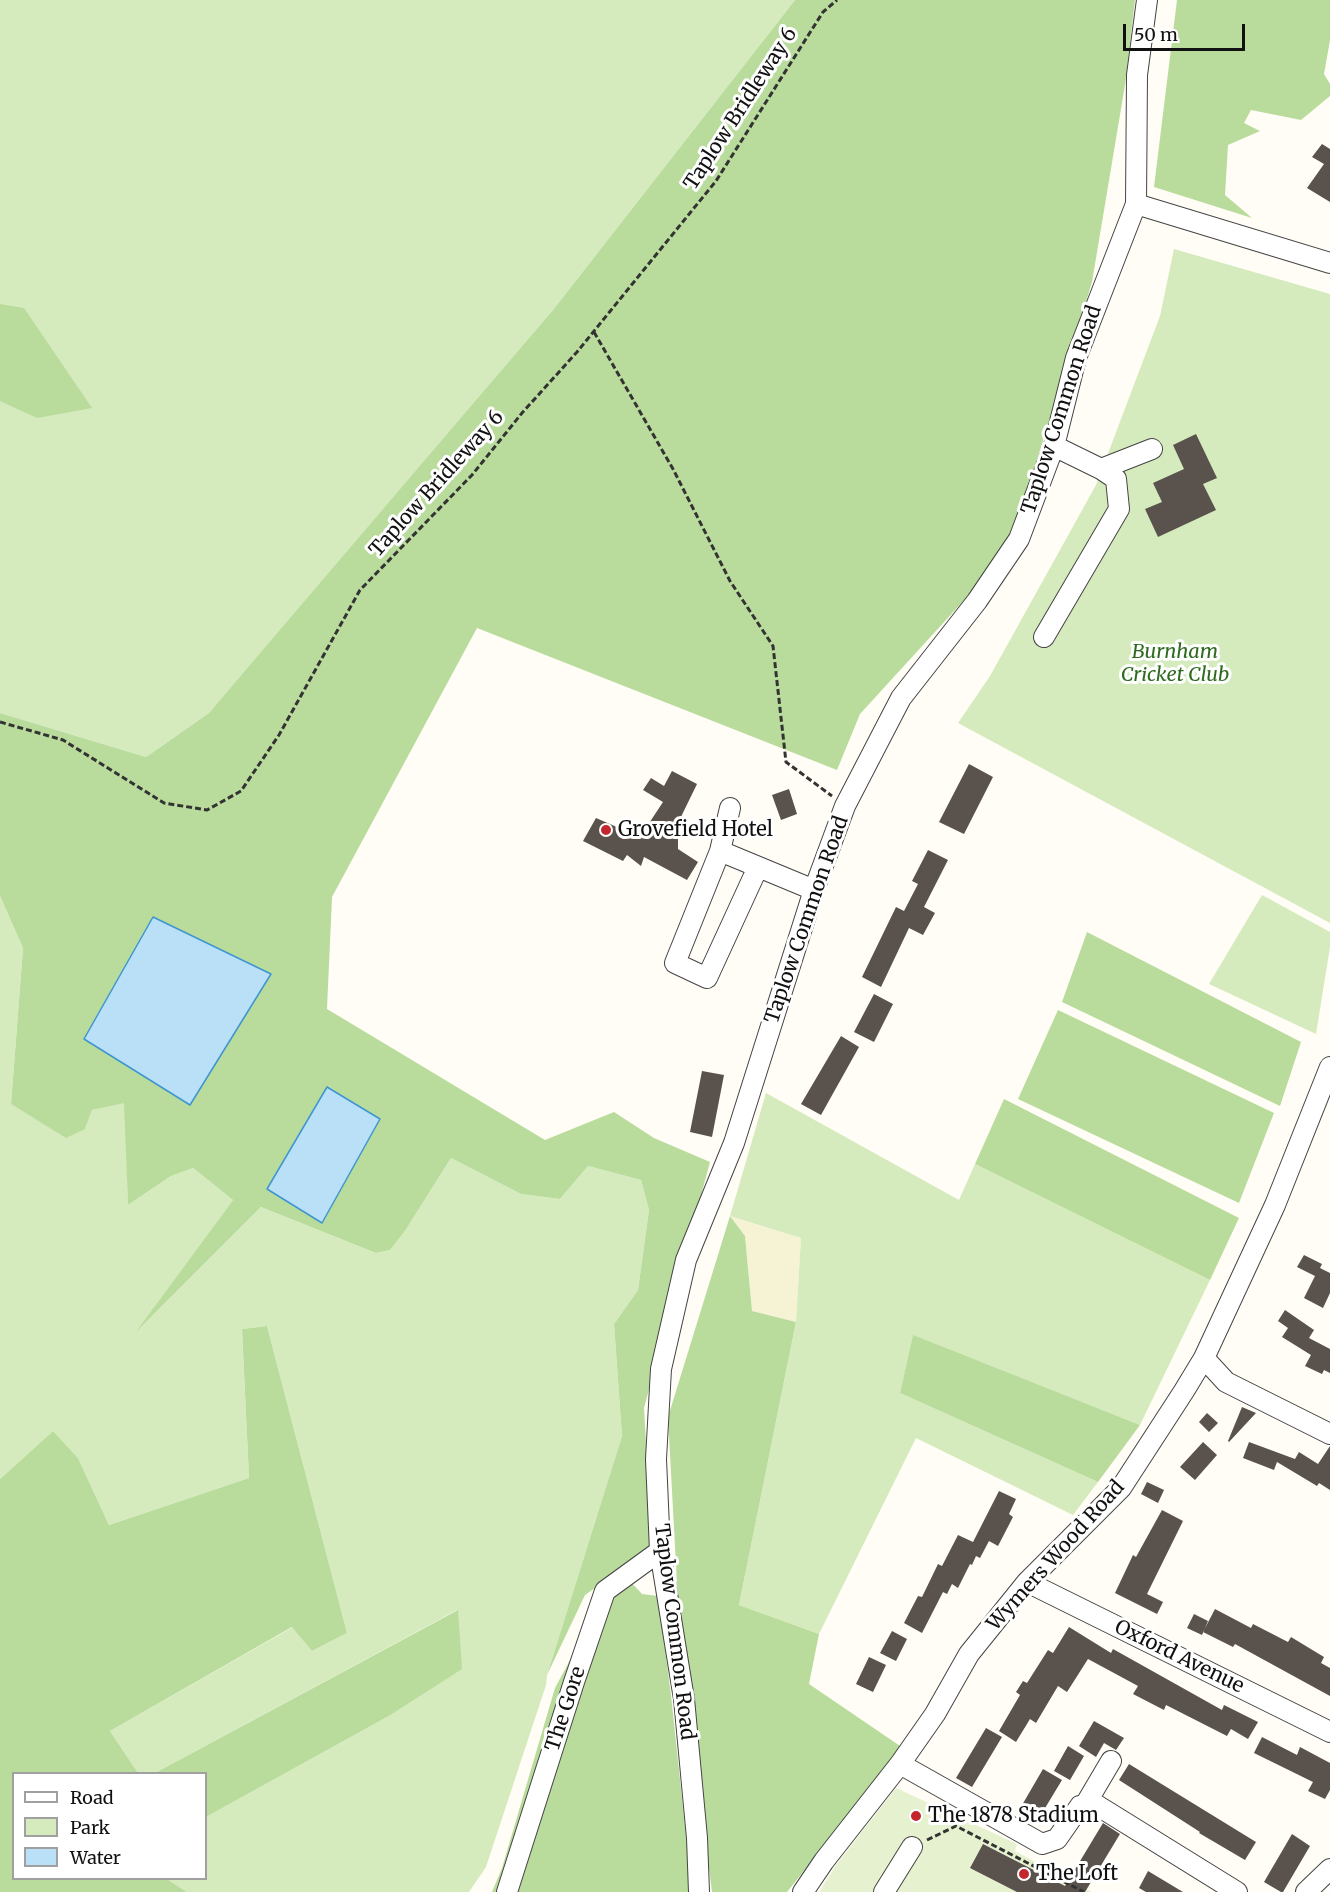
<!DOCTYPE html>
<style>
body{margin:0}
#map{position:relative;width:1330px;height:1892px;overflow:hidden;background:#fffdf5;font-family:Merriweather,serif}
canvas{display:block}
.legend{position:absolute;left:12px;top:1772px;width:195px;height:108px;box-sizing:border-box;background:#fff;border:2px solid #a0a0a0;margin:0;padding:8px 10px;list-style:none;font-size:18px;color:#111}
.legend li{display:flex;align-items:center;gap:12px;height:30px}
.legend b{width:30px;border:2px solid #a0a0a0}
.scale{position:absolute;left:1123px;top:24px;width:122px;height:27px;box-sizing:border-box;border:3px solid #111;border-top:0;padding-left:8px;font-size:18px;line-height:21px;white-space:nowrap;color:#111;-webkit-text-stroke:4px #fff;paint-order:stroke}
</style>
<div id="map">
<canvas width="1330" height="1892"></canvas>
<ul class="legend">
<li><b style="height:8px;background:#fff"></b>Road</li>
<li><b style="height:16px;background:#d5ebbd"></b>Park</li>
<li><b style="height:16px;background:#b9e0f7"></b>Water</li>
</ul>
<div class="scale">50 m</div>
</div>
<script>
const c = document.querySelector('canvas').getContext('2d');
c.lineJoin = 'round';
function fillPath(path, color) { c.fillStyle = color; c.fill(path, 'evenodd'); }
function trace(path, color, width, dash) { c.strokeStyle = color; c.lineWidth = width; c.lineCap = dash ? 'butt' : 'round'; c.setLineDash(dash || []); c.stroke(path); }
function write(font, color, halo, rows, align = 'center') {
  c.font = font + ' Merriweather,serif'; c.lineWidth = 6; c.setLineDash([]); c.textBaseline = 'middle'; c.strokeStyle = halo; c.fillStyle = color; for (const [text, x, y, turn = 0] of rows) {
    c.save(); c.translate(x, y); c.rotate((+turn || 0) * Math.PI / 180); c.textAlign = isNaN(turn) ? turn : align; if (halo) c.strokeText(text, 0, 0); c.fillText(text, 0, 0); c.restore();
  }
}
fillPath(new Path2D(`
 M730,1216l71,22 -5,84 -44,-11 -7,-75z`), '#f6f3d4');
fillPath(new Path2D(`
 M0,0h795l-242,310 -227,268 -117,135 -63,44 -146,-44z
 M1174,249l156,45v629l-372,-200 32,-47 106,-191 64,-169z
 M1262,895l68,37v15l-14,87 -107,-50z
 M0,896l23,52 -12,156 25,15 49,10 7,-19 33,-8 3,103 43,-29 22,-8 40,32 -93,128 121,-121 115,46 14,-3 15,-19 46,-73 70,36 39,5 28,-33 53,14 8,30 -11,80 -24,34 8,112 -75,239 -1,10 -60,182 -17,25h-282l-20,-13 39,-1v-61l181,-100 70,-107 -302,163h-17l-28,-42 183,-104 19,24 35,-18 -80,-307 -25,3 7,149 -140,47 -31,-67 -25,-27 -53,48z
 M766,1093l193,107 16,-36 235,116 -70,145 -227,-89 -13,57 198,89 -25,33 -157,-77 -97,196 -80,-29 57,-283 5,-84 -71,-22z`), '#d5ebbd');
fillPath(new Path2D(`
 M795,0h340l-10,85 -33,197 -83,269 -149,163 -23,56 -360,-142 -145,269 -5,112 218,131 69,-28 40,26 56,24 -66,246 8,140 -67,47 -38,80 75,-239 -8,-112 24,-34 11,-80 -8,-30 -53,-14 -28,33 -39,-5 -70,-36 -46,73 -15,19 -14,3 -115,-46 -125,125 97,-132 -40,-32 -22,8 -43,29 -4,-102 -32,7 -7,19 -19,9 -55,-34 12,-156 -23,-52v-183l146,44 63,-44 344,-403z
 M1177,0h153v40l-6,34 6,10v12l-29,24 -50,-10 -7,13 16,8 -32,14 -3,50 27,23 -98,-31z
 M0,304l24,4 68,100 -55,10 -37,-17z
 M1087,932l214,110 -21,64 -218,-104z
 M1058,1010l216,103 -35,90 -221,-104z
 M1004,1099l235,119 -29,62 -235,-116z
 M730,1216l15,20 7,75 44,11 -57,283 80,29 -10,50 94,64 -116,144h-75l-32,-253 -12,-222z
 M267,1326l80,307 -35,18 -20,-24 -182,104 28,42 -124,1v104l153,1 20,13h-187v-413l53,-48 25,27 31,67 140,-47 -7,-149z
 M913,1335l227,90 -42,57 -198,-89z
 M628,1579l14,15 16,2 13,99 21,197h-200l10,-24 53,-180 50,-93z
 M458,1610l4,59 -75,48 -181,100v-43l-51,-1z`), '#b9dc9c');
fillPath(new Path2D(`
 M896,1788l121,56 -2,7 77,41h-273l17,-27z`), '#e6f2cf');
const water = new Path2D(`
 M153,917l118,57 -81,131 -106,-66z
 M327,1087l53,32 -58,104 -55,-34z`);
fillPath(water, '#b9e0f7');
trace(water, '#3f96cf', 1.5);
fillPath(new Path2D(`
 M1322,144l8,5v53l-23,-14 17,-24 -12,-7z
 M1196,434l21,44 -14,6 13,26 -58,27 -13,-28 17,-7 -9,-19 31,-14 -11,-24z
 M969,764l24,13 -29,57 -25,-12z
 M672,771l25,13 -19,39v26l20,13 -11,18 -43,-23 -3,9 -14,-11 -4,6 -40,-20 13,-23 44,19 23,-35 -20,-12 8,-12 13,8z
 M789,789l8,25 -16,6 -9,-25z
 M928,850l20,10 -24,47 11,6 -12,22 -14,-7 -28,59 -19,-10 34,-70 8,4 14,-27 -6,-3z
 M874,994l19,10 -19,38 -20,-10z
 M841,1036l18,11 -38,68 -20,-11z
 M702,1071l22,4 -12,62 -22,-5z
 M1304,1255l18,9 -2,4 10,5v20l-7,15 -19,-10 15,-30 -4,8 -18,-9z
 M1285,1310l29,20 -5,8 21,11v24l-6,-3 -2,4 -17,-8 6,-11 -29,-18 6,-9 -10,-7z
 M1242,1407l14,6 -27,29 -1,-1z
 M1207,1413l11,10 -9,9 -10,-10z
 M1203,1442l14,13 -22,25 -15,-13z
 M1249,1442l46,17 4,-7 19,12 12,-18v44l-11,-7 -2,3 -40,-24 -3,8 -31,-12z
 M1147,1482l17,8 -6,13 -17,-9z
 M999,1491l17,8 -7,15 4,3 -15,29 -9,-5 -9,17 -4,-2 -4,9 -2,-1 -12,24 -6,-4 -5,10 -4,-2 -21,41 -18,-10 14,-27 4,1 16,-33 4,2 16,-31 15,7z
 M1162,1510l21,11 -36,73 16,8 -6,12 -42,-21 18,-38 3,2z
 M1215,1609l36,19 2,-4 35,18 3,-5 33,20 -3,6 9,5v28l-95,-52 -2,3 -30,-15z
 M1194,1614l14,7 -6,14 -15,-7z
 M1069,1627l42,26 2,-4 109,61 2,-5 34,17 -10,17 -17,-10 -4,7 -61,-31 -2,5 -31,-16 5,-8 -50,-27 -21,33 -9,-6 -22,37 -6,-4 -14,23 -17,-11 21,-36 -4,-3 7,-11 4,2 21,-33 5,3z
 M892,1631l15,8 -11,22 -16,-8z
 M869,1657l17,8 -13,27 -17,-8z
 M1094,1721l30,17 -8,12 -12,-7 -8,14 -17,-11z
 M986,1728l16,9 -30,50 -16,-9z
 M1262,1737l35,18 3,-8 30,16v27l-5,9 -17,-8 5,-9 -59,-29z
 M1068,1746l16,10 -14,24 -16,-9z
 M1129,1764l127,78 -11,18 -46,-27 1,-1 -81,-52z
 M1043,1769l19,11 -26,43 -18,-11z
 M1103,1823l17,11 -35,58h-68l-47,-24 13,-24 82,42z
 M1292,1834l18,12 -27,46h-2l-17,-10z
 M1148,1871l35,21h-37l-7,-4z`), '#5a524d');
const minor = new Path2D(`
 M1136,204l194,59
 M1054,446l47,23 51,-20
 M1044,637l75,-128 -3,-30 -15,-10
 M730,808l-10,43 -45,112 32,15 51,-111
 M720,851l94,39
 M1204,1358l22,24 104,52
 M1027,1582l303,150
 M900,1764l142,80 15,-5 23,-33 15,-2 142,88
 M1085,1805l26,-44
 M507,1892l67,-210 31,-91 55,-40
 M699,1892l-2,-54 -13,-139 -24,-148 -4,-92 5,-90 25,-109 48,-117 80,-253 31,-84 56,-108 76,-97 42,-62 35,-93 22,-88 60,-154 1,-129 10,-75
 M803,1892l21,-31 76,-97 35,-50 34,-60 58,-72 94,-94 63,-97 20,-33 71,-153 55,-138
 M884,1892l28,-45
 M1306,1892l24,-23`);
trace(minor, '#444', 22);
trace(new Path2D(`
 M594,332l79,137 57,112 43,65 13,116 46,34
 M0,722l63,18 101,63 43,7 34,-19 38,-56 81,-145 112,-115 50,-62 55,-61 139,-171 107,-169 14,-12
 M927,1840l29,-14 128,66`), '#333', 3, [6, 3]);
trace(minor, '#fff', 20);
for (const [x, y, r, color] of [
 [606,830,6,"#c4262e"],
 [916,1816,6,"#c4262e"],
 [1024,1874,6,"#c4262e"]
]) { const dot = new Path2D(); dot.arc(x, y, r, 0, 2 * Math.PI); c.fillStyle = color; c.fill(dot); trace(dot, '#fff', 2); }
write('20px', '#111', '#fff', [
 ["Taplow Bridleway 6",741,109,-57],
 ["Taplow Common Road",1062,410,-72],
 ["Taplow Bridleway 6",437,484,-48],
 ["Taplow Common Road",807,920,-71],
 ["Wymers Wood Road",1056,1556,-48],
 ["Taplow Common Road",674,1632,83],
 ["Oxford Avenue",1179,1657,26],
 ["The Gore",566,1709,-72]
]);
write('italic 20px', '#2f6b1f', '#fff', [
 ["Burnham",1175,652],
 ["Cricket Club",1175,675]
]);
write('20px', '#111', '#fff', [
 ["Grovefield Hotel",618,830],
 ["The 1878 Stadium",928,1816],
 ["The Loft",1036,1874]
], 'left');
</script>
